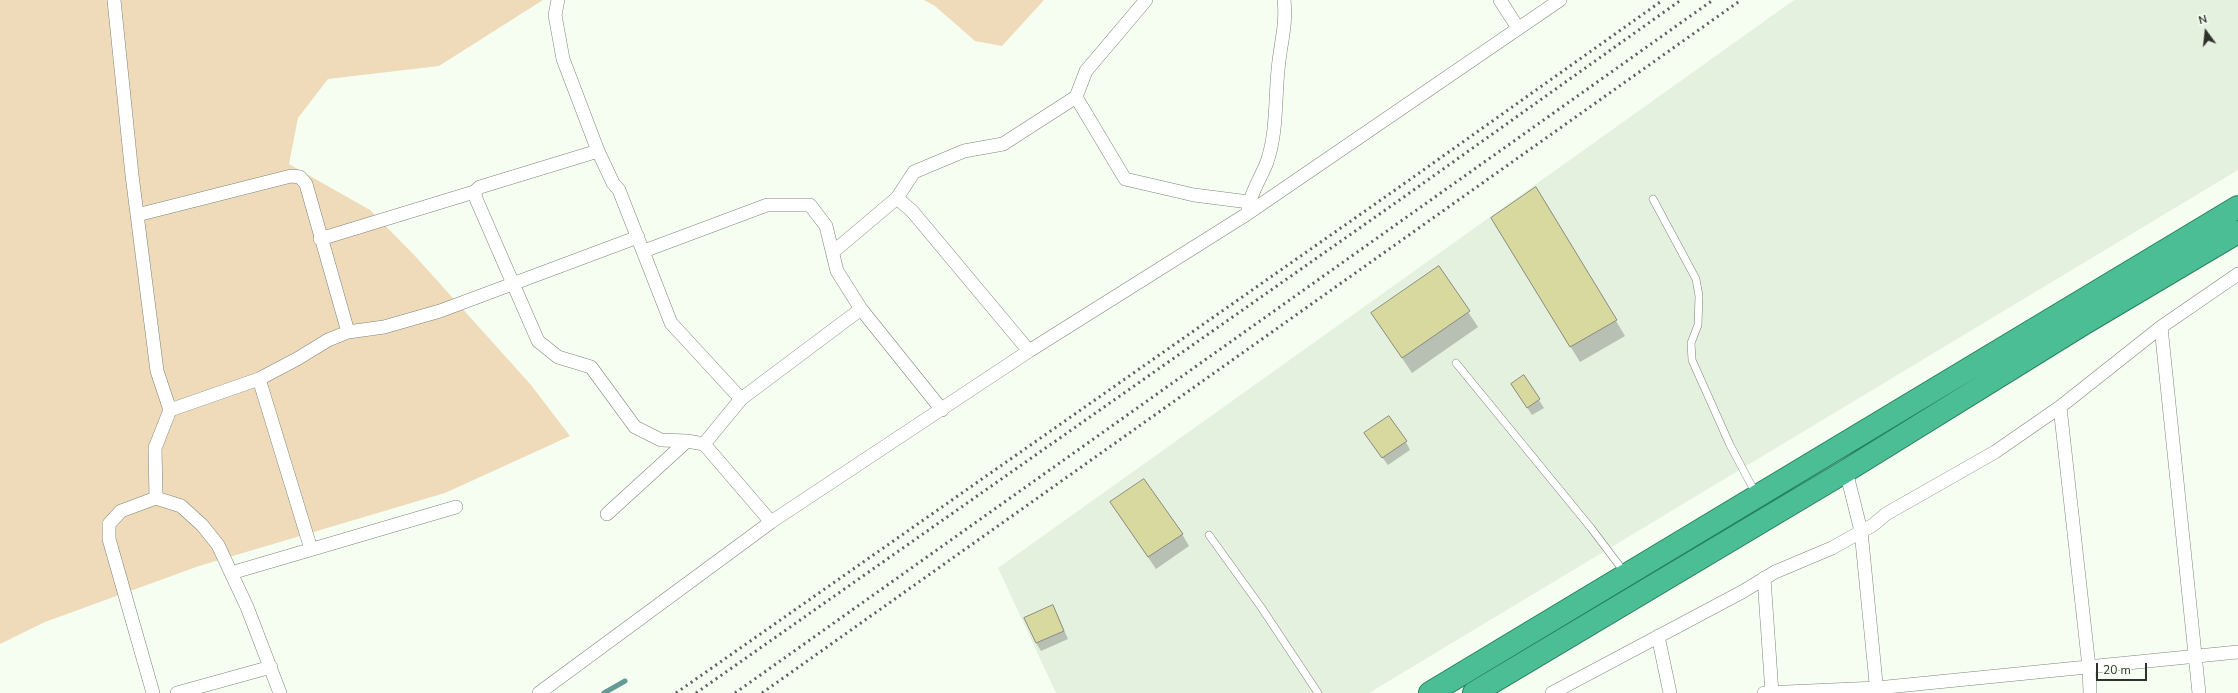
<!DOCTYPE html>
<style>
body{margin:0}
#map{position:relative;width:2238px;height:693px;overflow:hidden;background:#f6fef2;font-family:"Nunito Sans",sans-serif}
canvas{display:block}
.north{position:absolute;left:2186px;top:12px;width:40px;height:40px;-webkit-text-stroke:3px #f6fef2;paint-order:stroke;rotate:345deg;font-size:11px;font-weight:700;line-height:16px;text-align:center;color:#2e312c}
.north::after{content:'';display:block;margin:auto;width:14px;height:18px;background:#2e312c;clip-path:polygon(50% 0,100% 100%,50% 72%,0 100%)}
.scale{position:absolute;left:2096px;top:663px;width:51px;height:18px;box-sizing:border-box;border:2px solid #2e312c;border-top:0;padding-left:5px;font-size:12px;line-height:14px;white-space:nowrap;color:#2e312c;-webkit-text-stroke:3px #f6fef2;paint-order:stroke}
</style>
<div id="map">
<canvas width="2238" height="693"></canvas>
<div class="north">N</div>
<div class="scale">20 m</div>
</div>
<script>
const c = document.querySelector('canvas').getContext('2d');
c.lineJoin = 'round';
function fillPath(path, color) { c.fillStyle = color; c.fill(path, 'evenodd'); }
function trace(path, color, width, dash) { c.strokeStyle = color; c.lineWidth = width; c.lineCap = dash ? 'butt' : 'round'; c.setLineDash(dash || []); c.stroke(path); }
fillPath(new Path2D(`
 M1794,0h444v170l-869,523h-313l-58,-125z`), '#e5f1df');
fillPath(new Path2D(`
 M0,0h543l-104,66 -111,13 -30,39 -9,46 81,46 46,47 115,128 39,51 -125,57 -246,73 -154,56 -45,22z
 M924,0h120l-42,46 -27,-5 -40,-35z`), '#efdbb9');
fillPath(new Path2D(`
 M1492,219l124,102 9,15 -45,26z
 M1439,268l39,59 -66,46 -40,-60z
 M1524,376l20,32 -12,7 -15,-23z
 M1370,441l36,1 4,8 -22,15z
 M1111,503l71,31 7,12 -33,23z
 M1057,614l11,25 -27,12 -5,-8z`), '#0003');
trace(new Path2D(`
 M604,693l21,-12`), '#649a95', 5);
const building = new Path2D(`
 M1536,187l81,133 -47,27 -79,-129z
 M1439,266l31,45 -68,47 -31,-45z
 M1524,375l16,24 -13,9 -16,-24z
 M1389,416l18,25 -25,17 -18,-25z
 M1144,479l39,55 -35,23 -38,-55z
 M1053,605l11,26 -28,12 -12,-25z`);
fillPath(building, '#d8d99e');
trace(building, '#8b8b7f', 1);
const service = new Path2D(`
 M1653,199l43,80 3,17 -1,29 -7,18 1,17 38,85 26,49
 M1456,363l135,165 34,45
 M1209,535l52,72 57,86`);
const minor = new Path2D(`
 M114,0l18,175 25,196 13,39
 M558,0l-3,15 8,44 35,92 -118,36 -6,5 3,9 61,140 20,16 33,10 44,60 26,13 26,1 17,3 67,78
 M1500,0l18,28
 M1076,97l49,82 69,16 55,7
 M598,151l15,32 6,7 52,133 70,76
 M897,198l15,13 117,140
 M1248,210c2,-17 13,-32 19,-48 10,-29 8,-62 11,-92 2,-25 9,-45 6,-70
 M137,215l154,-39 9,1 6,7 42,148
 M320,239l154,-47
 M644,251l123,-46h43l16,21 11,45 24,38
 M833,252l64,-54 17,-26 50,-21 39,-7 73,-47 10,-26 60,-71
 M2161,327l38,366
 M259,379l52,170
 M2060,407l29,260 1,26
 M704,444l37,-45 120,-90 81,101
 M1846,471l15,60 16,162
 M156,498l-1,-50 15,-38 89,-31 38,-20 31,-19 20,-8 36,-5 56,-16 198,-74
 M607,514l80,-73
 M231,573l225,-66
 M1764,578l8,115
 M1658,636l12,57
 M153,693l-44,-154v-15l12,-13 35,-13 25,8 21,19 16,20 29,62 33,86
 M177,693l94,-26
 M539,693l232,-171 258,-171 218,-137 313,-214
 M1552,693l190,-101 33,-20 57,-24 41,-23 13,-11 109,-62 65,-45 101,-80 77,-53
 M1764,693l113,-5 361,-36`);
const trunk = new Path2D(`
 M1430,693l808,-486
 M1474,693l372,-222 237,-147 155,-92`);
trace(service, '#7e857b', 8);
trace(minor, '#7e857b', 14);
trace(trunk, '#25825f', 24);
trace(service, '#fff', 7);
trace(minor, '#fff', 13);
trace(trunk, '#4cbe96', 22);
trace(new Path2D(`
 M676,693l722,-505 265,-188
 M696,693l705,-494 280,-199
 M735,693l978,-693
 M762,693l979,-693`), '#5e625b', 3, [2, 4]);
</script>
